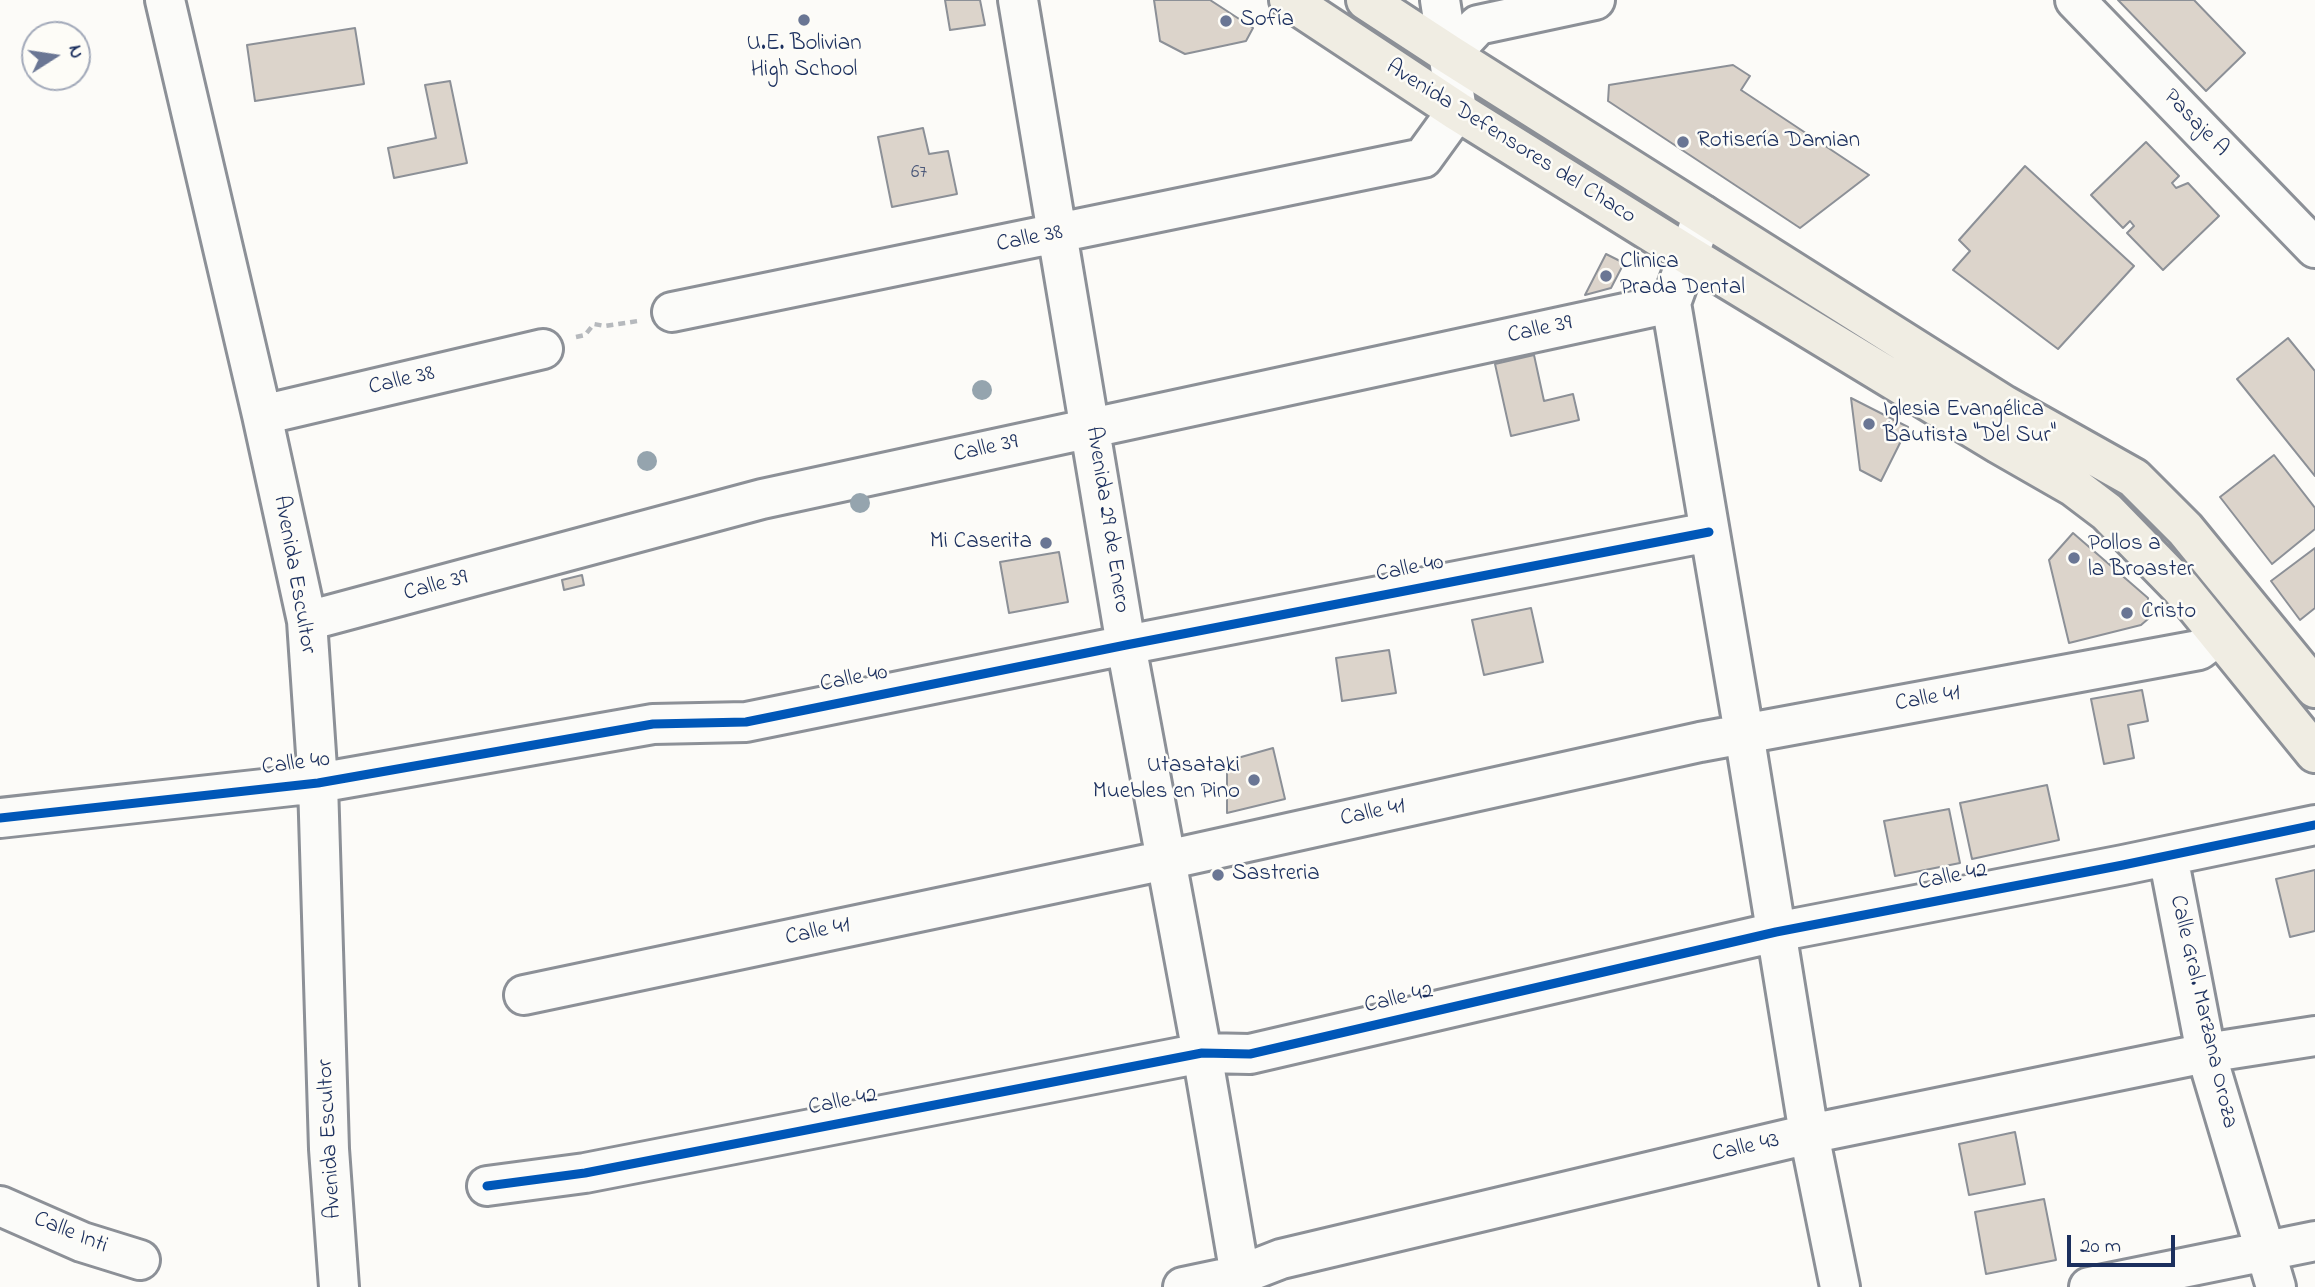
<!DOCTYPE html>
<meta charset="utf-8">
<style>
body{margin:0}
#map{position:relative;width:2315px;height:1287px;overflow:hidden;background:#fcfbf8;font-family:"Indie Flower",sans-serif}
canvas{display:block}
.north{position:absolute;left:21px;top:21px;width:70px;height:70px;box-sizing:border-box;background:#fdfcf7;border:2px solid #a3aaba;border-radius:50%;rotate:78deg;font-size:19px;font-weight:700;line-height:28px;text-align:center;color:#1b2f5e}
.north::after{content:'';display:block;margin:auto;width:24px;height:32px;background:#6a7694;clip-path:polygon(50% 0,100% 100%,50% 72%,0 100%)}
.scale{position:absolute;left:2067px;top:1235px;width:108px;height:32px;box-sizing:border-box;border:4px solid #1b2f5e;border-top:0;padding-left:9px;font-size:21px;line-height:24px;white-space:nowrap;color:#1b2f5e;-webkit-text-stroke:5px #fdfcf7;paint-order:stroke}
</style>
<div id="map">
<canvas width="2315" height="1287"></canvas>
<div class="north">N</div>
<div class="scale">20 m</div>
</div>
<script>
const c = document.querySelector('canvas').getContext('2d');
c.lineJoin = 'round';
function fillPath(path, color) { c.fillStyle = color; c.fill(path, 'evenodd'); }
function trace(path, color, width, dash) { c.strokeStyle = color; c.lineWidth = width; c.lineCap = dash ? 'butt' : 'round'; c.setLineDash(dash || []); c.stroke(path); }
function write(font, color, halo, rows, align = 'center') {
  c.font = font + ' "Indie Flower",sans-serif'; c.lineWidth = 5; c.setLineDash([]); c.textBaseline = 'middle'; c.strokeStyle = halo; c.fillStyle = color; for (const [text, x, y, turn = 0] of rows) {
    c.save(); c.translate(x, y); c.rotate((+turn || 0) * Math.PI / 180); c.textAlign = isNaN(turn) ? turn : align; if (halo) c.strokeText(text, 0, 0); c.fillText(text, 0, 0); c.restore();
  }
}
const building = new Path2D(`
 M945,0h35l5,25 -35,5z
 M1154,0h56l43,28 -7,13 -61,13 -25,-13z
 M2118,0h76l51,53 -39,38z
 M355,28l9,56 -109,17 -8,-56z
 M1733,65l17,11 -9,14 128,85 -69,53 -192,-127 1,-16z
 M450,81l17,82 -73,15 -6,-30 48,-10 -11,-53z
 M923,128l6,26 19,-3 9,43 -65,13 -14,-70z
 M2146,142l33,34 -7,7 4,5 12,-5 31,33 -56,54 -36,-37 7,-7 -4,-5 -7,7 -32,-33z
 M2025,166l109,100 -76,83 -105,-79 17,-19 -11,-11z
 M1606,254l18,9 -13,25 -26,7z
 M2288,338l27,33v105l-78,-97z
 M1534,355l10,46 29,-7 6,26 -68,16 -16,-72z
 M1851,398l57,29 -27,54 -21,-11z
 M2274,455l41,53v21l-43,35 -52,-67z
 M2073,533l75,65v21l-7,6 -72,18 -20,-83z
 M2315,548v60l-15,12 -29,-39z
 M1059,552l9,50 -59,11 -9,-51z
 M582,575l2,10 -20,5 -2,-10z
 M1531,608l12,54 -59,13 -12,-55z
 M1389,650l7,43 -54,8 -6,-43z
 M2142,690l6,31 -20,4 6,33 -30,6 -13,-65z
 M1273,748l12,51 -58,14v-52z
 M2047,785l12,55 -87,19 -12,-56z
 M1949,809l11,54 -65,13 -11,-55z
 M2315,870v61l-25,6 -14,-58z
 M2015,1132l10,52 -56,11 -10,-51z
 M2044,1199l12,61 -70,14 -11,-62z`);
fillPath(building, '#dcd4cb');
trace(building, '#8c9097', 2);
const minor = new Path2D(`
 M165,0l97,415 45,206 11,162 11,366 10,138
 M1018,0l108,645 76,408 40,234
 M2075,0l240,248
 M1450,55l28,-30 117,-25
 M1703,215l-32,88 73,430 65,401 31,153
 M672,312l751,-154 34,-47 -17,-111
 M262,415l281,-66
 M307,621l455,-122 909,-196
 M0,818l318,-35 335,-59 93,-2 380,-77 583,-113
 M2168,856l38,197 70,234
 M524,995l642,-135 534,-118 499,-92 20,-15
 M487,1186l98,-13 617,-120 48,1 526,-122 347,-67 192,-40
 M0,1206l82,36 58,18
 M1183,1287l57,-12 41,-16 528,-125 397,-81 109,-17
 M2089,1287l226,-46`);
const major = new Path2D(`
 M1289,0l168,111 231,144 311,189 75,43 33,25 74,76 134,165
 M1366,0l84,55 554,350 130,73 51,51 130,159`);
trace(minor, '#8c9097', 44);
trace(major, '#8c9097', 44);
trace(new Path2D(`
 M576,337l9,-2 9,-11 11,2 33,-5`), '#b6b9bd', 4.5, [7, 5]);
trace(minor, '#fbfbf9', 38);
trace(major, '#f0ede3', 38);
trace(new Path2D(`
 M0,818l318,-35 335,-59 93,-2 380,-77 583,-113
 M487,1186l98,-13 617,-120 48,1 526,-122 347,-67 192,-40`), '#0057b8', 9);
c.fillStyle = '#95a4ae';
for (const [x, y] of [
 [982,390],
 [647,461],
 [860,503]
]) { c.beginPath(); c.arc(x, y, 10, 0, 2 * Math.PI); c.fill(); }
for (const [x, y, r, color] of [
 [804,20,7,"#6a7694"],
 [1226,21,7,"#6a7694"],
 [1683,142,7,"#6a7694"],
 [1606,276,7,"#6a7694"],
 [1869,424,7,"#6a7694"],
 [1046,543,7,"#6a7694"],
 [2074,558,7,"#6a7694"],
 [2127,613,7,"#6a7694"],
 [1254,780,7,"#6a7694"],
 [1218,875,7,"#6a7694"]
]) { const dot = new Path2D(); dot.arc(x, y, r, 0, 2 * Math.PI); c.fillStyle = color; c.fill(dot); trace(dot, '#fdfcf7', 2.5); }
write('19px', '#4b5879', null, [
 ["67",919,174]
]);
write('23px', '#1b2f5e', '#fdfcf7', [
 ["Sofía",1240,21],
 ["U.E. Bolivian",804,45,"center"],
 ["High School",804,71,"center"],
 ["Rotisería Damian",1697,142],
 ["Clinica",1620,263],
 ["Prada Dental",1620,289],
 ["Iglesia Evangélica",1883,411],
 ["Bautista \"Del Sur\"",1883,437],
 ["Mi Caserita",1032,543,"right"],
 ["Pollos a",2088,545],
 ["la Broaster",2088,571],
 ["Cristo",2141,613],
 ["Utasataki",1240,767,"right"],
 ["Muebles en Pino",1240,793,"right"],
 ["Sastreria",1232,875]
], 'left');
write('23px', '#1b2f5e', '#fdfcf7', [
 ["Pasaje A",2195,124,46],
 ["Avenida Defensores del Chaco",1510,143,32],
 ["Calle 38",1030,240,-11],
 ["Calle 39",1540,331,-12],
 ["Calle 38",402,382,-13],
 ["Calle 39",986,450,-12],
 ["Avenida 29 de Enero",1106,520,81],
 ["Calle 40",1410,570,-11],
 ["Avenida Escultor",293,575,80],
 ["Calle 39",436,587,-15],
 ["Calle 40",854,680,-11],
 ["Calle 41",1928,700,-10],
 ["Calle 40",296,765,-7],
 ["Calle 41",1373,814,-12],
 ["Calle 42",1953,878,-11],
 ["Calle 41",818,933,-12],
 ["Calle 42",1399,1000,-13],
 ["Calle Gral. Marzana Oroza",2202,1012,77],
 ["Calle 42",843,1103,-11],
 ["Avenida Escultor",331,1139,-93],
 ["Calle 43",1746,1149,-13],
 ["Calle Inti",70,1234,22]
]);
</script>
